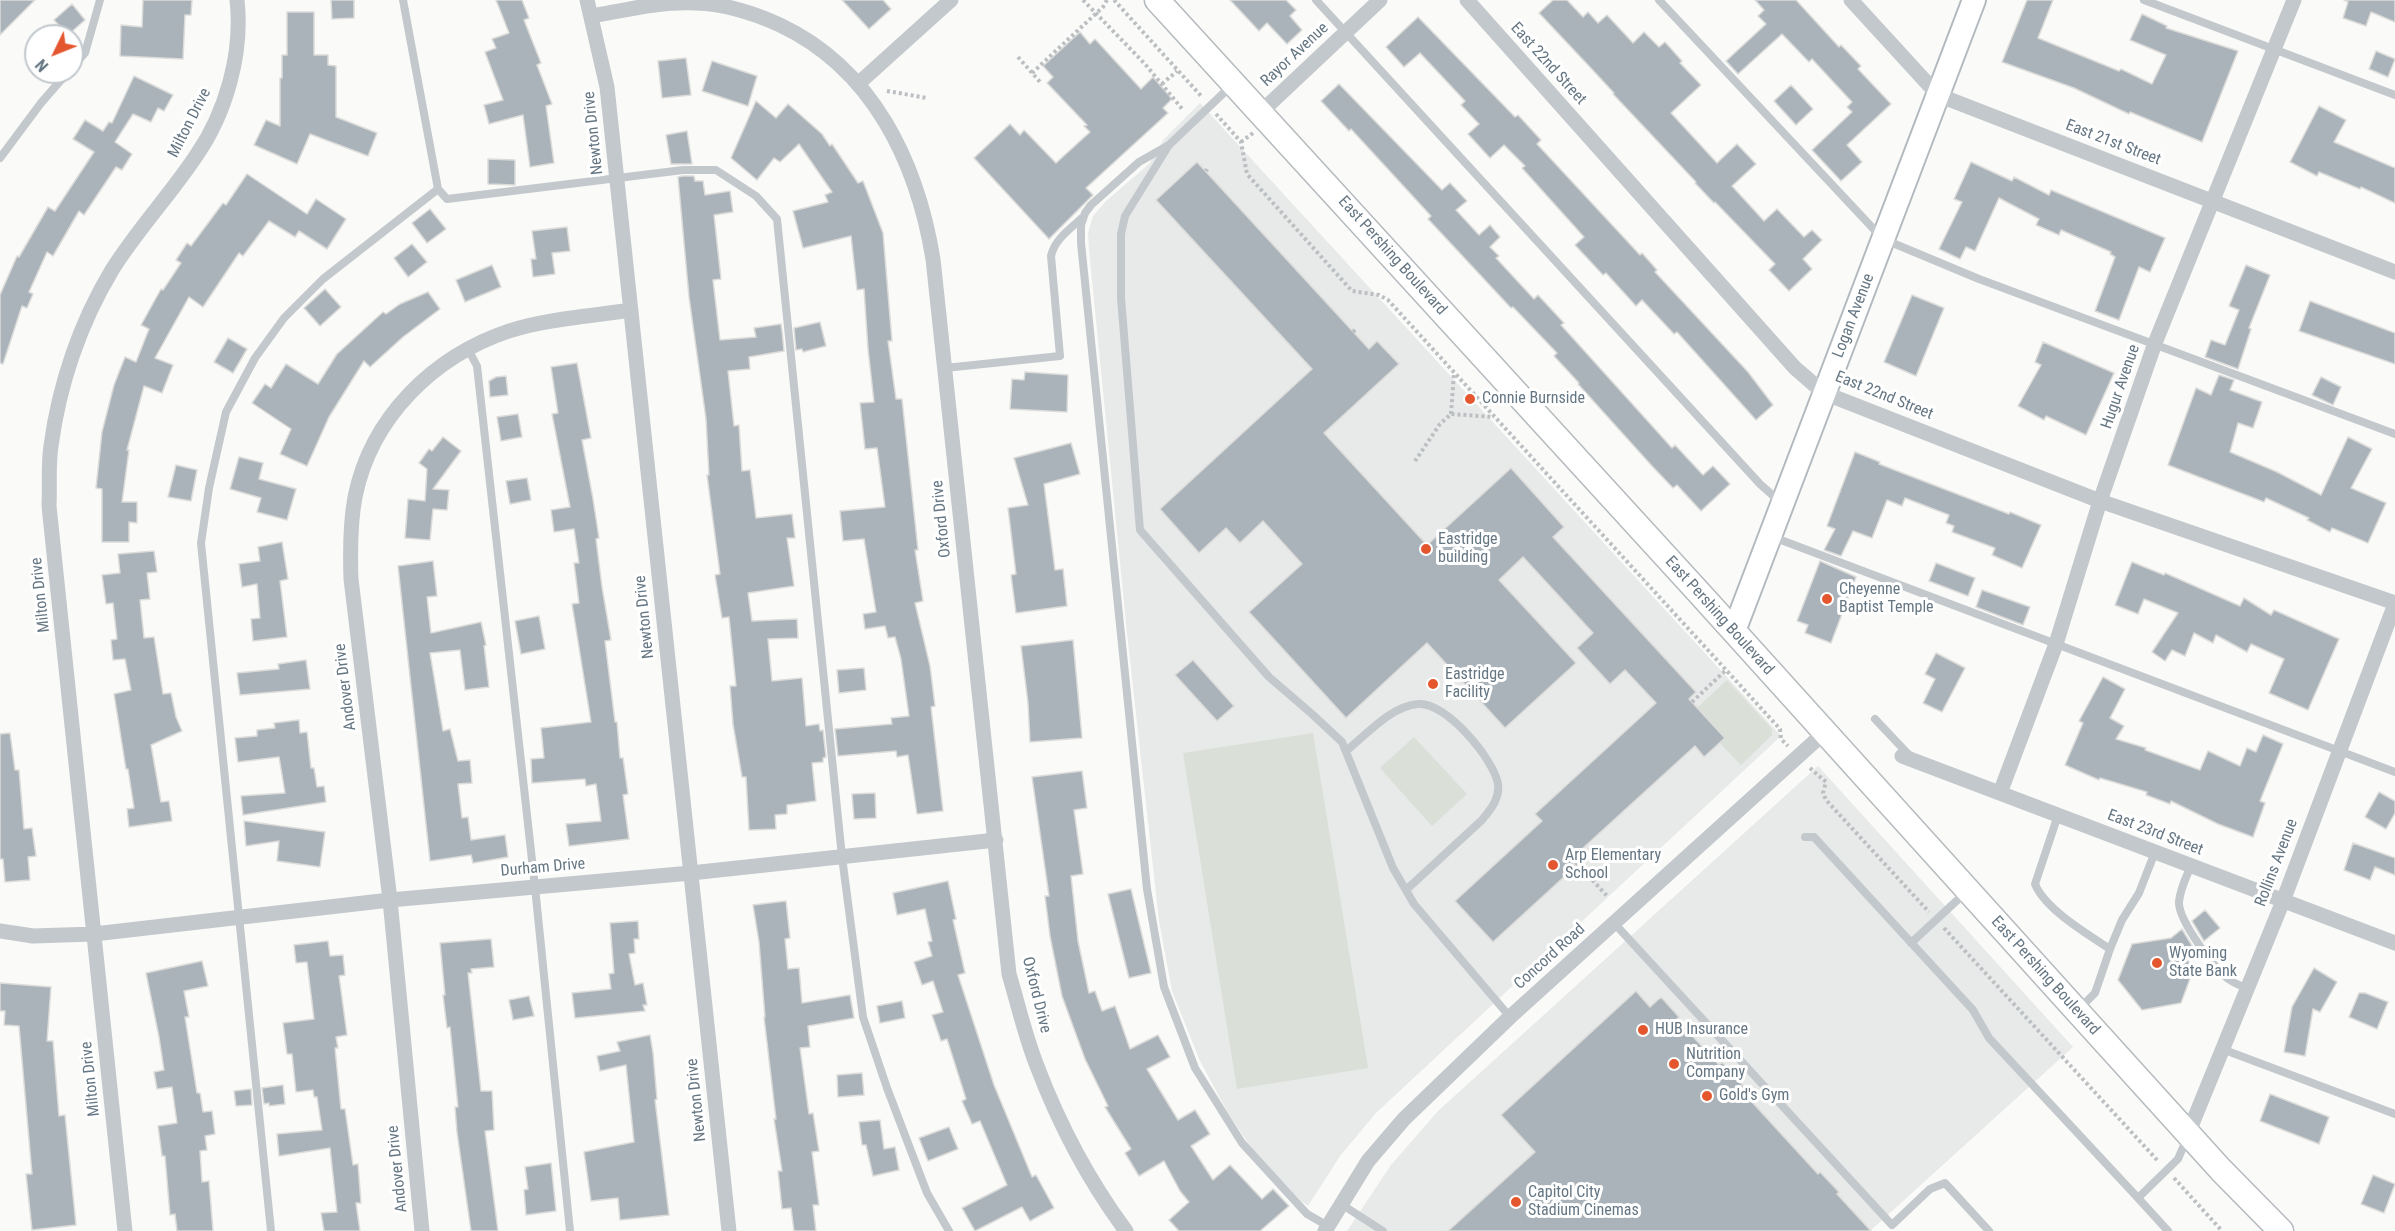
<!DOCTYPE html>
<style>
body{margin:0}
#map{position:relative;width:2395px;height:1231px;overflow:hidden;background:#fafaf8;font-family:"Roboto Condensed",sans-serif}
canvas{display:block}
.north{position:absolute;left:24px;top:24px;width:60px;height:60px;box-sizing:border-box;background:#fff;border:2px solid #c1c8cd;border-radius:50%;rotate:227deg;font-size:16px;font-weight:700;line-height:24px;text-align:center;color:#657683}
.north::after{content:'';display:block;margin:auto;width:21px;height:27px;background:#e4572e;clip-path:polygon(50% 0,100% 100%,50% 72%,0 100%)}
</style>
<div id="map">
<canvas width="2395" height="1231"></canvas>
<div class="north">N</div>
</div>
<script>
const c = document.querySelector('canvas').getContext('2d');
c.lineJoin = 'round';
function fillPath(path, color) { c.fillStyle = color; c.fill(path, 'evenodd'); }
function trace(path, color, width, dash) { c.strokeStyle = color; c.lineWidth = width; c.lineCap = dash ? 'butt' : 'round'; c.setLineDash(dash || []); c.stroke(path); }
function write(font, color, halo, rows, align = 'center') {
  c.font = font + ' "Roboto Condensed",sans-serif'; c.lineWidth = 6; c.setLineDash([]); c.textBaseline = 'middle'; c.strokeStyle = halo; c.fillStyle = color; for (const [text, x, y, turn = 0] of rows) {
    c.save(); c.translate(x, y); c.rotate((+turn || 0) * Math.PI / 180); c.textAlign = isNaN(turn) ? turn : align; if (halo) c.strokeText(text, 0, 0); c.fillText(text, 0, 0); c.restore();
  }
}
fillPath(new Path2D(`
 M1200,103l581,633 -405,377 -36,43 -32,50 -7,-5 -49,-52 -24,-36 -28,-52 -28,-70 -13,-70 -32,-288 -38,-383 -1,-17 5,-17 13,-15 43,-37 15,-25z
 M1818,766l255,281 -203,184h-523l44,-66 47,-54z`), '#e8e9e9');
fillPath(new Path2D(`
 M1727,680l45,49v6l-31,30 -21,-22 -23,-35z
 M1313,733l55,335 -131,21 -54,-336z
 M1414,737l53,57 -35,32 -52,-58z`), '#dadfd7');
const building = new Path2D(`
 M0,0h35l-35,35z
 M143,0h49l-1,15h-6l-2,44 -63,-3 1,-31 21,2z
 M331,0h23v18l-22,1z
 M496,0h26l7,18 -5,2 17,43 -4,2 15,39 -6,2 8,57 -24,4 -7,-52 -34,9 -5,-19 19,-5 -18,-48 11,-4 -4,-9 17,-6z
 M842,0h41l8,9 -22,20z
 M1230,0h56l10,10 -6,6 12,14 -15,14 -20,-21 -8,8z
 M1553,0h14l16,17 5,-5 10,11 9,-8 26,28 11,-11 15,15 6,-5 17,19 -2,2 21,22 -30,28 46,50 20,-19 19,20 -24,22 32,35 13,-12 27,28 8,-7 10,10 -19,19 9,10 -23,22 -20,-21 6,-6 -60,-62 -1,1 -19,-20 1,-1 -83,-88 1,-1 -26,-28 -49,-52z
 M1755,0h41l43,47 2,-2 20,21 -3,3 33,35 -44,41 15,17 -21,19 -29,-31 40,-38 -5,-5 5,-5 -40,-43 -3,3 -27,-28 -44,40 -12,-13 40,-37 -8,-8 6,-6z
 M2027,0h26l-15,38 81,33 2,-2 31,15 14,-29 -36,-15 12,-26 25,12 -1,2 72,23 -36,91 -72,-30 -1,2 -55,-26 -72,-26z
 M2344,0h51v22l-24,-10 -5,14 -23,-8 5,-16z
 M72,4l13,16 -17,15 -14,-15z
 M287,12h27v43h14v10l8,1v51l41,16 -9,23 -58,-22 -13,30 -43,-19 12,-25 14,6v-48h2v-23h5z
 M1418,17l97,100 3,-2 23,25 -4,4 103,111 2,-2 15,17 -2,2 93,100 25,33 -17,15 -79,-88 -3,2 -32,-34 -6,6 -30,-33 -3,2 -28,-30 9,-8 -62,-69 3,-2 -21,-21 -14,13 -22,-24 11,-10 -18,-19 4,-4 -45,-48 -16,14 -18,-20z
 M1080,32l10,12 5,-5 46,50 12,-12 19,22 -9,9 5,5 -82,75 7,7 -44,44 -75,-81 36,-34 10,11 4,-5 32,33 34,-31 -6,-6 3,-1 -40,-42 6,-6 -10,-11z
 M2376,51l19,8 -7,18 -19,-8z
 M686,58l5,37 -29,3 -4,-37z
 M712,61l45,15 -9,30 -46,-15z
 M134,76l39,19 -9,16 -6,-3 -7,14 -18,-8 -18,28 17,12 -10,16 -6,-3 -32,48 -5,-4 -26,45 -6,-4 -18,40 4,2 -6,14 -5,-2 -19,58 -3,-1v-68l17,-39 2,1 29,-50 7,4 39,-59 -21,-13 12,-19 18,11 6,-9 3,1z
 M1339,84l103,106 8,-7 17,18 -11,9 23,25 11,-10 10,12 -10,10 9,9 -3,2 38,41 4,-4 26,28 -3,2 111,123 3,-3 28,30 10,-9 17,18 -29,27 -24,-26 -4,3 -21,-22 -74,-82 1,-1 -25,-27 3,-3 -44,-46 -2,1 -83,-89 3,-3 -80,-87 -2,2 -28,-30z
 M1791,85l22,24 -17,16 -22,-24z
 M756,101l20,17 12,-14 34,30 8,12 2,-2 26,39 5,-2 20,52 9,108h-4l8,58h6l16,151h-3l8,51 -8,2 15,63 5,40 -4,1 12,104 -26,3 -9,-59 -11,2 -1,-6 -58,5 -3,-27 57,-5 -1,-6 18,-2 -8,-57 -6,-22 -7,1 -3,-12 -20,3 -2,-15 13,-2 -12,-73 -21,2 -3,-30 45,-4 -8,-59 -12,1 -5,-46 14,-1 -6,-53 -4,-60 -7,1 -6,-54 -48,12 -10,-37 35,-9 -3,-7 7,-3 -33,-48 -19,18 -6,-4 -17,22 -26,-22z
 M2319,106l27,14 -12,22 61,26v35l-34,-16 -1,2 -41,-17 -2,4 -27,-14z
 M687,131l5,33h-21l-5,-29z
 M488,159l27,1v25l-27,-1z
 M1197,162l172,187 8,-8 22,23 -75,69 103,112 84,-77 53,59 -11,10 143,155 -7,7 36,39 -21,19 -9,-11 -125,114 6,6 -83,76 -38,-41 87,-80 -7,-7 121,-111 -31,-33 -15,14 -33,-36 16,-15 -70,-76 -24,23 77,83 -71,65 -78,-85 -81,75 -97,-106 53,-48 -39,-43 -23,22 -14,-15 -27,25 -39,-44 152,-140 -156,-169z
 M1971,162l41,19 2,-4 35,18 2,-5 114,48 -15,34 -11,-5 -20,53 -24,-9 20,-54 -5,-3 1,-2 -50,-22 -2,5 -23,-10 3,-6 -40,-21 -24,53 -9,-4 -6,12 -21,-10 23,-47 -8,-3z
 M247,174l60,40 9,-15 30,20 -19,30 -28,-18 -4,6 -26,-16 -26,35 -4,-3 -36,54 -14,-10 -34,61 18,7 -11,28 -18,-7 -17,64h2l-7,52h15v21l-8,-1v20h-27v-53l-6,-1 6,-56 12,-47 11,-28 11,5 13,-33 -8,-4 20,-36 2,1 18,-27 -5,-3 11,-17 4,3 32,-43 3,2z
 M683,176h11l1,5h8l2,14 25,-4 3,21 -19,3 7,64 -8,1 7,60 36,-3 -2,-9 27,-4 1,7 2,20 -35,6 1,12 -22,2 6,55 5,-1 3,46 8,-1 6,48 36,-4 3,24h-8l7,48 -46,7 4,28 45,-2 1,19 -30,1 4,42 30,-3 4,48 13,-2 1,7 3,-1 3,27 -3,1v4l-11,1 4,38 -29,4v9l-12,1 1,14 -27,1 -3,-53h-4l-9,-53 -3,-38h6l-7,-69 -7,1 -7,-43 5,-1 -13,-99h2l-3,-56 -17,-122 -11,-120z
 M430,209l16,20 -19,14 -15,-20z
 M567,227l3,24 -18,2 3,21 -22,3 -2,-18h5l-4,-28z
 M412,244l15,18 -19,15 -14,-19z
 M492,265l9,22 -36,15 -9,-22z
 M2246,265l24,10 -21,53 2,1 -13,40 -33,-12 6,-17 14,5 14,-35 -10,-4z
 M325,289l16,18 -21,19 -16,-18z
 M428,292l12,17 -37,28 -33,30 -6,-6 -35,56 -22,49 -27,-12 11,-25 -39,-26 13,-19 6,4 15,-24 32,20 19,-30 46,-42 3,2 14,-10z
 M1912,295l32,13 -28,68 -32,-14z
 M2310,301l85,32v31l-96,-33z
 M820,322l6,24 -23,6 -1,-3 -6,1 -2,-22z
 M228,338l19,11 -14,24 -19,-11z
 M2043,342l71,31 -28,62 -40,-19 -2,4 -26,-14 23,-41 -6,-3z
 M577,363l14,75 -9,2 11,59 6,39 -3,1 6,48 9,53 -6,1 10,81h2l3,36h3l5,36 -5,1 6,44 -60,7 -3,-22 35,-3 -5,-37 -10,2 -1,-7 -53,4 -1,-24 13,-1 -3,-30 50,-6 -19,-118 7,-1 -5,-40h5l-5,-34 -20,3 -3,-22 19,-3 -18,-93 6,-1 -7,-46z
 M1025,372l43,3 -1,37 -57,-3 2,-30 12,1z
 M2219,375l15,5 -4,10 32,12 -9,26 -15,-5 -8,29 47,20 44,23 27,-58 24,12 -21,39 35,15 -18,40 -36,-15 -2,4 -23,-12 2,-2 -43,-20 -2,4 -96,-37 28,-77 15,7z
 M506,376l2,19 -18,2 -1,-16 7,-4z
 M2321,377l20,10 -8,18 -21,-10z
 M518,414l4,23 -21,4 -4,-24z
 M443,437l18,14 -28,38 16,1 -2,20 -14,-1 -3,31 -25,-2 3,-39 17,2 2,-32 -8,-6 10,-14 3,2z
 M1071,443l9,31 -36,10 11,86 8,-1 4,37 -51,7 -5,-38 5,-1 -8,-66 20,-3 -14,-47z
 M1855,452l25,10 -1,2 130,50 1,-2 31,13 -19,43 -30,-13 3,-7 -43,-16 2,-6 -8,-3 3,-8 -44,-17 -3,8 -15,-6 -15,38 -19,-7 -12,25 -17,-6 11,-21 -8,-3z
 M239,457l24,6 -4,16 37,10 -9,31 -30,-8 4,-14 -31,-9z
 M176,465l21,5 -6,31 -23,-4z
 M527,478l4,22 -21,4 -4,-23z
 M282,542l6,37 -8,2 7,56 -34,4 -2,-22 9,-1 -3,-34 -15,3 -3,-23 21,-3 -2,-14z
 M154,551l3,21 -10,1 3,26 -10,1 4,38 10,-1 9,57 8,-1 5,24 6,14 -31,14 10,57 8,-1 3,20 -43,6 -2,-18 7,-1 -6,-39h-2l-12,-75 17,-4 -6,-31 -12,1 -2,-20 6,-1 -4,-36 -7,1 -4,-29 18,-2 -2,-19z
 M433,561l4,35 -10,1 4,36 50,-11 5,23 -2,1 5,41 -24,3 -5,-40 -30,3 13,78 7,-2 8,32 12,-1 2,23 -14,1 4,34 6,-1 3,23 34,-5 3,22 -35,6 -2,-8 -41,6 -32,-295z
 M1820,561l36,16 -25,66 -26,-10 3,-8 -11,-4z
 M2132,562l32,13 1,-2 75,33 4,-8 27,17 3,-5 65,29 -31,71 -39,-17 15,-34 -33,-15 -4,8 -31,-17 -3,8 -19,-10 -9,23 -13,-6 -7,11 -13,-9 26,-39 -34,-14 -6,15 -23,-9z
 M1936,563l39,15 -7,18 -39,-15z
 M1982,590l48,17 -7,18 -47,-18z
 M539,616l6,33 -24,5 -6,-33z
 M1073,640l9,98 -52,4 -2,-39 -7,-57z
 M1936,653l29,15 -23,44 -19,-9 12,-24 -10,-5z
 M306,660l4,29 -70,6 -3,-22 42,-4 -1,-5z
 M1193,660l41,46 -17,15 -42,-46z
 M864,668l2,22 -27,3 -2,-23z
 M2103,677l22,12 -15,29 14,8 -8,13 30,9 -1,2 55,20 8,-19 32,15 7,-18 9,4 7,-17 20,9 -23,57 5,2 -12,34 -35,-13 -47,-23 -1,3 -24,-9 1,-3 -47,-14 -1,2 -34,-15 18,-42 -4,-2z
 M299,720l1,13 7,-1 4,36h3l3,19 7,-1 2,16 -83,13 -2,-19 44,-3 -6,-36 -41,5 -3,-24 22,-2v-6l18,-2 -1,-5z
 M10,733l5,37h4l5,59 8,-1 4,28 -8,1 2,23 -25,2 -2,-23h-3v-125z
 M1082,771l5,37 -13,2 9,64 -12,2 7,65 11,52 6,-2 7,20 13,-5 15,43 28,-14 12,22 -23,12 31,51 17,-10 15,24 -19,12 22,34 17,-15 32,34 11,-10 16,17 -29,25h-81l-10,-11 20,-18 -9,-11 -16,-30 -25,15 -14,-23 6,-4 -26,-42 3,-1 -23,-47 -23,-63 -12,-60 -5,-40h4l-17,-119z
 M2379,792l16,9v12l-9,16 -21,-12z
 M875,793l1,25 -22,1 -2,-25z
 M244,821l81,11 -5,35 -43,-6 2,-20 -33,5z
 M2353,843l42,15v17l-20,-8 -5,13 -26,-10z
 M948,881l8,38 -3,1 12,53 -7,2 36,110 38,92 4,-2 18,33 -24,13 -8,-14 -47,24 -13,-23 45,-23 -27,-64 -8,3 -10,-23 4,-2 -19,-60 -6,2 -9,-26 11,-3 -10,-31 -11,4 -8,-23 18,-6 -4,-14 4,-1 -7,-32 -28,6 -4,-22z
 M1131,889l20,84 -22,5 -21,-84z
 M786,901l4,37 -5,1 3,30 11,-1 3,35 48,-8 4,23 -46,8 2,21 -10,1 9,66 4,-1 6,38 -7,1 7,53h-6l3,26h-22l-3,-23 -9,1 -4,-38h4l-8,-52h2l-12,-102h1l-6,-75 -6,-37z
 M2205,910l15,18 -16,13 -12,-20z
 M638,921l1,18h-5l1,14 -6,1 6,31 8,-2 4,22h-4l2,6 -70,7 -3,-25 39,-4 -2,-15 5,-1 -4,-50z
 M2182,929l12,20 -9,8 9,11 -13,35 -39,7 -24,-30 14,-36 39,-6z
 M491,939l3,28 -23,2 1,4h-4l13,118h11l2,39 -9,1 13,100h-27l-14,-99 -2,-25h3l-8,-80 -3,1 -4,-33h2l-5,-52z
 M328,941l2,15 13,-1 2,20 -6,1 8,59 -11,2 2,11h-3l6,61h4l8,56 5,-1 3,39h-5l4,28h-36l-3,-18 16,-1 -7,-64 -51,8 -2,-22 45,-4 -5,-33h-3l-1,-7 -17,2 -4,-38h-5l-4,-31 31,-4 -7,-57 -11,1 -2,-18z
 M202,961l6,25 -24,5 5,26h-4l12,76h3l3,19 9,-1 3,23 -10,2 2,14 -7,1 2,31 7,-1 4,50h-36l-2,-17 -5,1 -5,-59h-3l-4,-30 19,-3 -5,-36 -15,2 -3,-17 10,-2 -5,-33 -13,-64z
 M2314,968l23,14 -17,30 -7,-3 -8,47 -21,-4 8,-45z
 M0,983l51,4 -4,54h6l6,75 6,-1 11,110 -44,5 -6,-56h6l-13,-148 -15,-1 1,-14h-5z
 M1636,991l14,16 11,-10 18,20 -2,2 42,46 3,-3 22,25 -3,3 77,84 2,-2 19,20 -2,2 34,37h-423l87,-79 -34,-37z
 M2359,993h6l23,9 -11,27 -28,-12z
 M529,996l5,20 -21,4 -4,-20z
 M902,1001l3,17 -25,5 -3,-17z
 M650,1035l3,18 4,46 -2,1 14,115 -49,5 -2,-22 -27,3 -7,-49 50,-10 -8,-77 -26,6 -3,-15 23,-5 -3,-9z
 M862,1073l2,22 -26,2 -1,-22z
 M283,1085l2,19 -16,2v-3l-5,1 -2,-16z
 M251,1089l1,16 -16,1 -2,-15z
 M2270,1094l59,23 -10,27 -59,-23z
 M880,1120l4,29 11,-2 4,23 -26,6 -7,-31h-4l-3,-23z
 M949,1127l9,22 -30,12 -9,-23z
 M551,1163l5,48 -30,4 -2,-25 4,-1 -3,-22z
 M2373,1175l22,9 -11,29 -23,-9z`);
fillPath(building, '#aab3b9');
trace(building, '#dcdcda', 1.5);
const secondary = new Path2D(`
 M1734,631l240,-631`);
const primary = new Path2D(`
 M1157,0l545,596 375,415 144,159 60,61`);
trace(secondary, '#b3babf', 26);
trace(primary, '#b5babe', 27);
trace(new Path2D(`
 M1083,0l62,64 38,46
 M1114,0l88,97
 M1018,57l23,26
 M1032,73l71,-66 4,-7
 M1162,84l15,-13
 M887,91l40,7
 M1216,114l25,28 6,32 105,117 27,4 9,5 392,429 1,10 7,7
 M1241,142l12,-9
 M1206,171l1,-2
 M1353,332l3,-3
 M1451,414l3,-41
 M1415,461l25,-37 11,-10 43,3
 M1692,702l34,-32
 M1810,768l16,14 -3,11 3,7 103,112
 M1572,858l36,39
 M1944,928l214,233
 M2174,1178l48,53`), '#bbbfc2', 4, [3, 3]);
trace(new Path2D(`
 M403,0l35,189 9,10 236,-29h33l40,26 21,23 65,638 21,160 24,71 40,105 22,38
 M1316,0l444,484 19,17
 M1659,0l224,239 96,40 416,155
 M2144,0l251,95
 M72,68l13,-15 15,-53
 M1232,85l-63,60 -44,71 -4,18v64l19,232 129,147 43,37 30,28 51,126 21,36 96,113
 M1169,145l-30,17 -48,43 -6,8 -4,12v18l66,646 17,98 31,81 47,75 65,71 21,12
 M0,158l41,-55 27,-31
 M468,349l9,17 58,521 35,344
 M945,368l115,-12 -9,-100c4,-17 18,-26 31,-38
 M1773,537l622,235
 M1875,719l34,36
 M1346,751c20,-16 45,-45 72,-47 27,-3 76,55 80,80 2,15 -8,26 -16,36l-76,70
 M2058,815l-23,69c10,25 52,50 75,65
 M1805,837h9l159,173 16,28 149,160
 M2191,866c-5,11 -11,23 -12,36 -1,17 36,69 51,78 5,4 11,6 17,8
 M1614,923l278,302 38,-36 15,-6 44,48
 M1911,943l54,-50
 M2080,1008l15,-15 15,-44 12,-29 17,-27 16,-41
 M2222,1049l173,65
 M1341,1204l42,27
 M271,1231l-70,-688 8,-55 17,-76 29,-54 29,-40 39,-39 115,-90
 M2168,1231l-30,-33 40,-39 9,-21`), '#c3c8cc', 8);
trace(new Path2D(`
 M587,0l20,87 122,1144
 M1467,0l328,368 29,25 276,108 295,102
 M1851,0l87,95 457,177
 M592,16c34,-6 70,-15 104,-13 29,1 58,10 84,22 93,44 137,137 153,234l76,715c9,30 16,62 28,92 22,58 52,115 89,165
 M859,83l92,-83
 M1261,112l119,-112
 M1902,756l493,187
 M2000,793l56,-149 44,-143 55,-158 139,-343
 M0,931l33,5 61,-2 296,-34 301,-27 305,-33
 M2188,1134l95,-233 112,-297
 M125,1231l-76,-725c1,-20 -1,-41 2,-60 8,-61 29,-123 61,-176 25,-40 58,-75 84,-114 30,-43 47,-103 41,-156
 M422,1231l-32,-331 -39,-321c-1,-28 -1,-55 4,-82 16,-80 79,-141 154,-166 36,-12 84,-15 122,-21
 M1325,1231l43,-70 36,-42 106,-102 314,-284`), '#c3c8cc', 15);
trace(secondary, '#fff', 22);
trace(primary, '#fff', 24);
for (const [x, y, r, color] of [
 [1470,399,6,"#e4572e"],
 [1426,549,6,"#e4572e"],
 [1827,599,6,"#e4572e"],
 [1433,684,6,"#e4572e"],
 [1553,865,6,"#e4572e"],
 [2157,963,6,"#e4572e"],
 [1643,1030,6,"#e4572e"],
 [1674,1064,6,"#e4572e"],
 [1707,1096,6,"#e4572e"],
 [1516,1202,6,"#e4572e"]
]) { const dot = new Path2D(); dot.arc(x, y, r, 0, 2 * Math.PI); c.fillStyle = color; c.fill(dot); trace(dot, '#fff', 2); }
write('16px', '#657683', '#fff', [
 ["Rayor Avenue",1295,55,-43],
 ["East 22nd Street",1548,64,48],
 ["Milton Drive",190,123,-63],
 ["Newton Drive",594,133,-96],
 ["East 21st Street",2113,143,21],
 ["East Pershing Boulevard",1392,256,48],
 ["Logan Avenue",1854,316,-69],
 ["Hugur Avenue",2121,387,-71],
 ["East 22nd Street",1884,396,22],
 ["Oxford Drive",942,519,-96],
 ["Milton Drive",41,595,-96],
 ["East Pershing Boulevard",1719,616,48],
 ["Newton Drive",645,617,-96],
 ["Andover Drive",346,687,-97],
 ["East 23rd Street",2155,833,21],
 ["Rollins Avenue",2277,863,-69],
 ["Durham Drive",543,868,-5],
 ["Concord Road",1550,957,-42],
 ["East Pershing Boulevard",2045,976,48],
 ["Oxford Drive",1036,995,76],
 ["Milton Drive",91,1079,-96],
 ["Newton Drive",697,1100,-96],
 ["Andover Drive",398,1169,-96]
]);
write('16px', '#657683', '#fff', [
 ["Connie Burnside",1482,399],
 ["Eastridge",1438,540],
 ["building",1438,558],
 ["Cheyenne",1839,590],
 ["Baptist Temple",1839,608],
 ["Eastridge",1445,675],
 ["Facility",1445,693],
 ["Arp Elementary",1565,856],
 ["School",1565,874],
 ["Wyoming",2169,954],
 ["State Bank",2169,972],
 ["HUB Insurance",1655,1030],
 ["Nutrition",1686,1055],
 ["Company",1686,1073],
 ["Gold's Gym",1719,1096],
 ["Capitol City",1528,1193],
 ["Stadium Cinemas",1528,1211]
], 'left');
</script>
